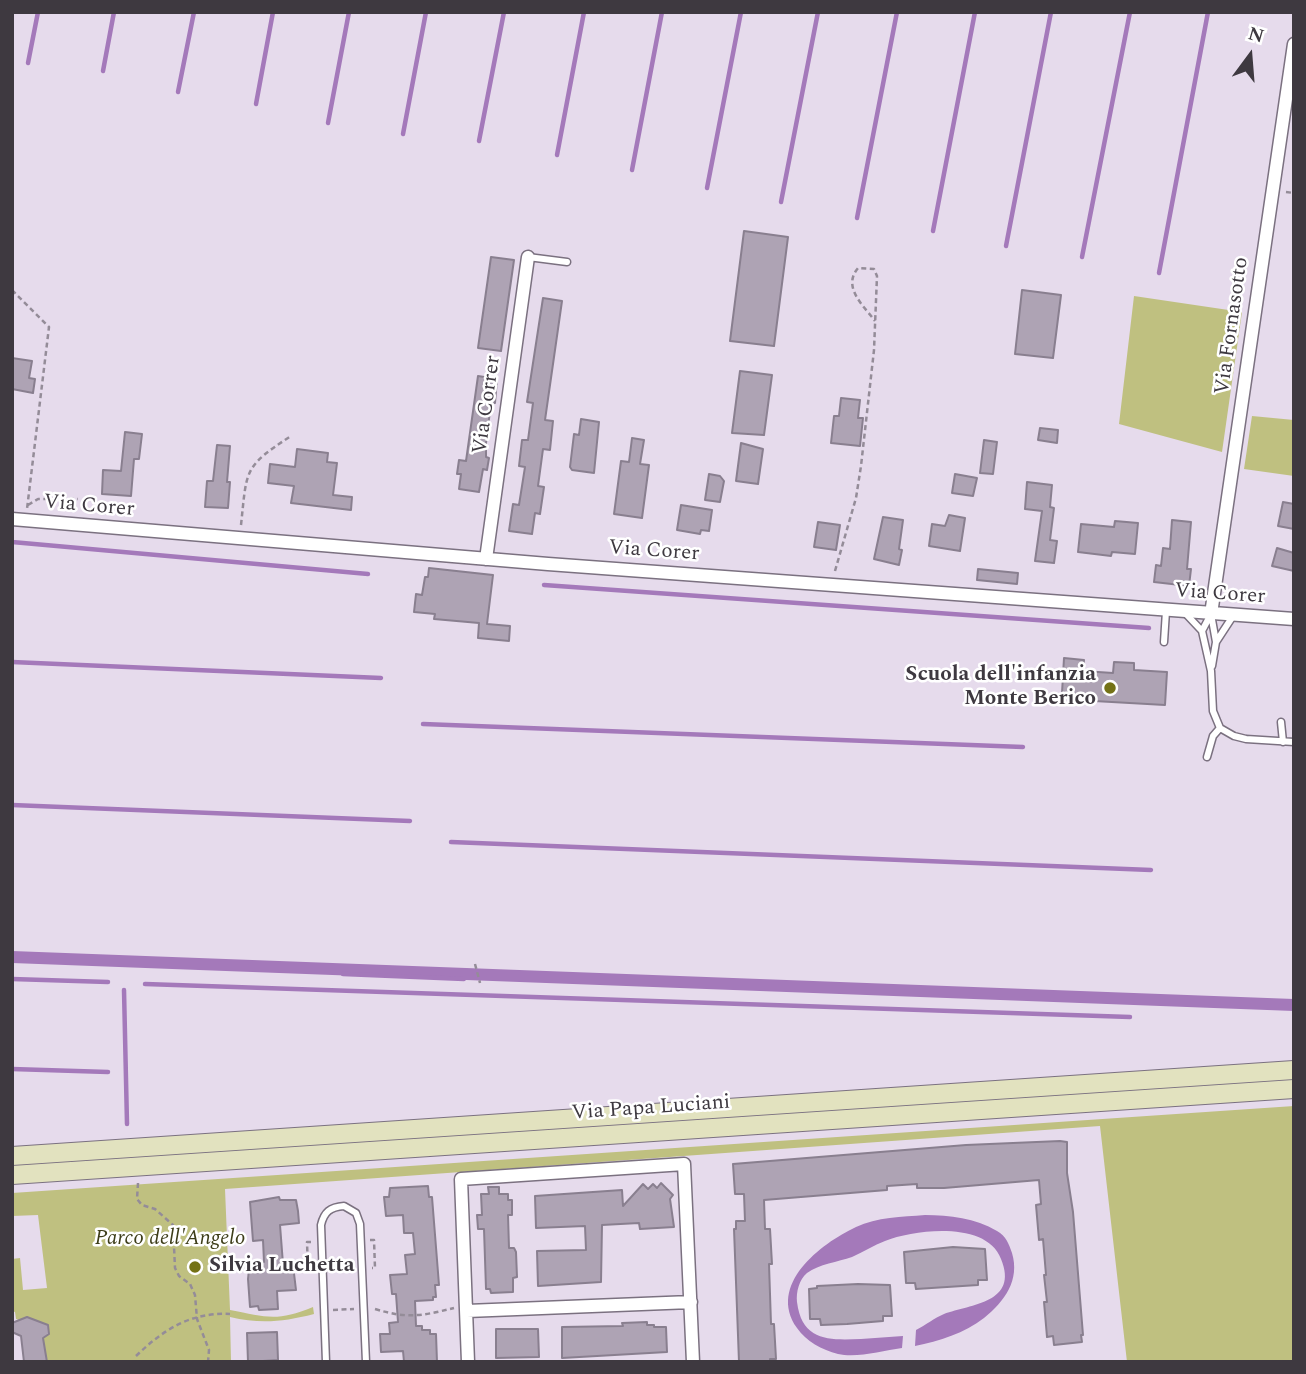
<!DOCTYPE html>
<style>
body{margin:0}
#map{position:relative;width:1306px;height:1374px;overflow:hidden;background:#e6dbec;font-family:Spectral,serif}
canvas{display:block}
.frame{position:absolute;inset:0;border:14px solid #3e3940;pointer-events:none}
.north{position:absolute;left:1215px;top:21px;width:70px;height:70px;-webkit-text-stroke:5px #fff;paint-order:stroke;rotate:16deg;font-size:19px;font-weight:700;line-height:28px;text-align:center;color:#3e3940}
.north::after{content:'';display:block;margin:auto;width:24px;height:32px;background:#3e3940;clip-path:polygon(50% 0,100% 100%,50% 72%,0 100%)}
</style>
<div id="map">
<canvas width="1306" height="1374"></canvas>
<div class="frame"></div>
<div class="north">N</div>
</div>
<script>
const c = document.querySelector('canvas').getContext('2d');
c.lineJoin = 'round';
function fillPath(path, color) { c.fillStyle = color; c.fill(path, 'evenodd'); }
function trace(path, color, width, dash) { c.strokeStyle = color; c.lineWidth = width; c.lineCap = dash ? 'butt' : 'round'; c.setLineDash(dash || []); c.stroke(path); }
function write(font, color, halo, rows, align = 'center') {
  c.font = font + ' Spectral,serif'; c.lineWidth = 5; c.setLineDash([]); c.textBaseline = 'middle'; c.strokeStyle = halo; c.fillStyle = color; for (const [text, x, y, turn = 0] of rows) {
    c.save(); c.translate(x, y); c.rotate((+turn || 0) * Math.PI / 180); c.textAlign = isNaN(turn) ? turn : align; if (halo) c.strokeText(text, 0, 0); c.fillText(text, 0, 0); c.restore();
  }
}
fillPath(new Path2D(`
 M1134,296l108,16 -20,140 -103,-28z
 M1252,416l42,4v56l-50,-7z
 M1294,1106v256h-167l-27,-236 -875,63 5,121c36,7 47,12 83,-3l1,7c-31,8 -54,10 -84,3l1,45h-184l-4,-24 5,-13 -21,-8 -5,4 -6,-2 -1,-7 -3,-1v-52l8,-1 3,32 24,-2 -9,-73 -26,1v-23z`), '#bfc080');
fillPath(new Path2D(`
 M12,951l1282,48v12l-1282,-48z
 M925,1215c25,0 50,3 72,16 9,5 12,13 15,22 8,27 -7,48 -28,65 -19,15 -45,23 -69,28l1,-16c10,-5 18,-12 28,-16 27,-10 75,-11 57,-55 -14,-38 -85,-30 -116,-18 -11,4 -22,11 -33,16 -14,5 -33,7 -45,16 -8,7 -11,19 -10,29 5,40 33,38 64,37 14,-1 28,-2 42,-3l-1,12c-20,3 -45,10 -64,6 -16,-4 -32,-13 -41,-26 -30,-43 23,-84 59,-101 21,-10 46,-10 69,-12z`), '#a479ba');
trace(new Path2D(`
 M28,63l10,-51
 M103,71l11,-59
 M178,92l16,-80
 M256,104l17,-92
 M328,123l21,-111
 M403,134l23,-122
 M479,141l25,-129
 M557,155l27,-143
 M632,170l30,-158
 M707,188l34,-176
 M781,202l37,-190
 M857,218l40,-206
 M933,231l42,-219
 M1006,246l45,-234
 M1082,257l48,-245
 M1159,273l49,-261
 M12,542l356,32
 M544,585l605,43
 M12,662l369,16
 M423,724l600,23
 M12,805l398,16
 M451,842l700,28
 M343,974l121,5
 M12,979l96,3
 M145,984l985,33
 M124,990l3,134
 M12,1069l96,3`), '#a479ba', 4.5);
const building = new Path2D(`
 M744,231l44,6 -14,109 -44,-5z
 M491,257l23,3 -13,91 -23,-3z
 M1022,290l39,5 -8,63 -38,-4z
 M543,298l19,3 -17,119 8,1 -3,29 -7,-1 -5,37 6,1 -4,27 -5,-1 -3,21 -23,-3 4,-27 6,1 6,-38 -6,-1 3,-26h6l5,-37 -6,-1z
 M12,358l20,3 -3,17 6,1 -2,14 -21,-4z
 M740,371l32,4 -8,60 -32,-2z
 M478,376l19,3 -2,24h-4l-5,40v14l3,1 -2,12 -4,-1 -4,23 -20,-3 2,-15h-4l2,-14 7,1z
 M841,398l19,2 -2,18h5l-3,28 -29,-3 3,-27h5z
 M581,419l18,3 -5,51 -22,-3 -2,-3 4,-33 5,1z
 M1040,428l18,2 -1,13 -19,-3z
 M125,432l17,2 -3,25h-5l-3,37 -29,-2 1,-24 18,1z
 M632,438l12,2 -4,24 9,1 -7,53 -28,-4 7,-53 8,1z
 M984,440l13,2 -4,32 -13,-1z
 M741,443l22,6 -5,35 -22,-3z
 M217,445l13,1 -3,36h3l-2,26 -23,-1 2,-26h6z
 M297,449l31,4 -1,9 10,1 -4,32 19,2 -1,13 -60,-7 3,-17 -26,-3 2,-19 25,3z
 M709,474l11,2 4,5 -4,21 -15,-2z
 M955,474l22,4 -4,18 -21,-3z
 M1027,482l25,3 -2,22 4,1 -4,32 7,1 -3,22 -19,-2 7,-50 -17,-2z
 M1283,502l11,2v25l-16,-3z
 M681,505l31,5 -3,21 -8,-1 -1,4 -23,-4z
 M949,515l16,3 -5,33 -31,-5 3,-22 13,2z
 M883,517l20,3 -4,29 3,1 -3,15 -25,-6z
 M1172,520l19,2 -4,47h4l-2,17 -35,-4 2,-17 5,1 2,-18 7,1z
 M1115,521l23,2 -3,31 -23,-2 -1,4 -33,-4 3,-28 33,3z
 M818,522l22,3 -4,25 -22,-3z
 M1277,548l17,5v18l-22,-5z
 M429,568l64,7 -6,49 23,2 -1,15 -31,-3 1,-15 -45,-4 1,-5 -21,-2 2,-18 6,1 3,-18h3z
 M978,569l40,4 -1,11 -40,-4z
 M1064,658l20,2 -1,11 30,2 1,-11 20,1v7l33,2 -2,33 -71,-4 1,-6 -33,-2z
 M1060,1141l7,1v31l6,39 10,123h-2l1,7 -28,3 -1,-9 -6,1 -3,-35h3l-3,-27h2l-3,-36 -4,1 -3,-35 5,-1 -2,-24 -95,8h-27v-4l-30,2v4l-123,10 1,29h5l2,35h-3l2,60h3l2,35h-6v3h-31l-5,-133h2v-8h9l-1,-27h-9l-2,-30 233,-19z
 M661,1183l12,12 -3,4 4,28 -34,2 -1,-6 -37,2 -1,57 -63,4 -1,-35 49,-1 -1,-24 -49,2 -1,-32 87,-6 1,16 20,-22 5,5 5,-5 4,4z
 M428,1186l1,11h3l7,88h-4l1,12h-3v3l-18,1 1,25h6v4h8v4h6l1,28h-33l-1,-11 -22,1 -1,-18h10l-1,-11 9,-1 -2,-28h-4l-2,-19 17,-1 -2,-19 10,-1 -2,-21h-9l-1,-18 -17,1 -2,-19h5l1,-9z
 M488,1187h11v7h9v6h4v15h-4l1,33h5l2,4 1,25 -4,1v14l-22,1 -1,-4h-4l-2,-60h-6l-1,-14h5l-1,-21h8z
 M279,1197l1,3h16l2,11 1,12 -19,2 3,39 10,1 3,25 -19,1 1,18 -19,1 -1,-4 -8,1 -2,-28 1,-10h3v-3l10,-1v-3h2l-1,-22 -10,1 -3,-39z
 M953,1247l32,2 2,31h-9v5l-62,4 -1,-6h-9l-2,-31z
 M858,1284l32,1 2,31h-9v5l-36,3 -26,1 -1,-6h-10l-1,-30 8,-1v-2z
 M27,1317l21,8 1,9 -6,4 4,24h-23l-3,-26 -9,-4v-9z
 M647,1322v3h7v2h12l1,25 -105,6v-31l61,-1 -1,-3z
 M496,1329h42l1,28 -43,1z
 M277,1332l1,28 -30,2 -1,-29z`);
fillPath(building, '#aea3b4');
trace(building, '#897f8f', 2);
const lane = new Path2D(`
 M528,257l39,5
 M1186,614l16,17 9,40 2,40 7,17 14,8 12,3 48,3
 M1211,614l5,28
 M1202,631l9,-17
 M1164,642l2,-31
 M1212,666l4,-24 17,-26
 M1281,722l2,20
 M1207,757l6,-21 7,-8
 M326,1362l-5,-137c3,-13 9,-18 23,-19l12,7 4,11 6,138`);
const street = new Path2D(`
 M12,519l536,45 746,55
 M486,559l42,-302
 M1211,614l83,-570
 M467,1311l224,-9
 M468,1362l-7,-183 223,-15 9,198`);
const secondary = new Path2D(`
 M12,1156l1282,-86
 M12,1175l1282,-86`);
trace(lane, '#7b7180', 9);
trace(street, '#7b7180', 15);
trace(secondary, '#7b7180', 20);
trace(new Path2D(`
 M1286,192l8,1
 M12,290l37,37 -22,182
 M28,505l10,-6h40
 M241,525c6,-55 2,-58 50,-89
 M835,571l21,-73 5,-32 13,-116 3,-74 -3,-7 -16,-1c-16,19 5,37 17,53
 M475,964l5,19
 M138,1183l-1,16 5,6 13,4 18,16 2,43 4,8 11,8 5,11 2,24 12,31 -1,12
 M370,1240h4l1,28h-3
 M311,1242h-4l1,28h4
 M375,1309c33,10 46,7 79,-1
 M333,1310l21,-1
 M136,1356c27,-26 54,-44 94,-42`), '#948c98', 2.5, [5, 3.5]);
trace(lane, '#fff', 6);
trace(street, '#fff', 12);
trace(secondary, '#e2e2bf', 18);
for (const [x, y, r, color] of [
 [1110,688,7,"#747216"],
 [195,1267,7,"#747216"]
]) { const dot = new Path2D(); dot.arc(x, y, r, 0, 2 * Math.PI); c.fillStyle = color; c.fill(dot); trace(dot, '#fff', 2.5); }
write('21px', '#3e3940', '#fff', [
 ["Via Fornasotto",1233,326,-82],
 ["Via Correr",488,405,-82],
 ["Via Corer",89,507,5],
 ["Via Corer",654,552,4],
 ["Via Corer",1220,595,4],
 ["Via Papa Luciani",651,1109,-4]
]);
write('bold 21px', '#3e3940', '#fff', [
 ["Scuola dell'infanzia",1096,676],
 ["Monte Berico",1096,700],
 ["Silvia Luchetta",209,1267,"left"]
], 'right');
write('italic 21px', '#3d3d19', '#fff', [
 ["Parco dell'Angelo",170,1240]
]);
</script>
